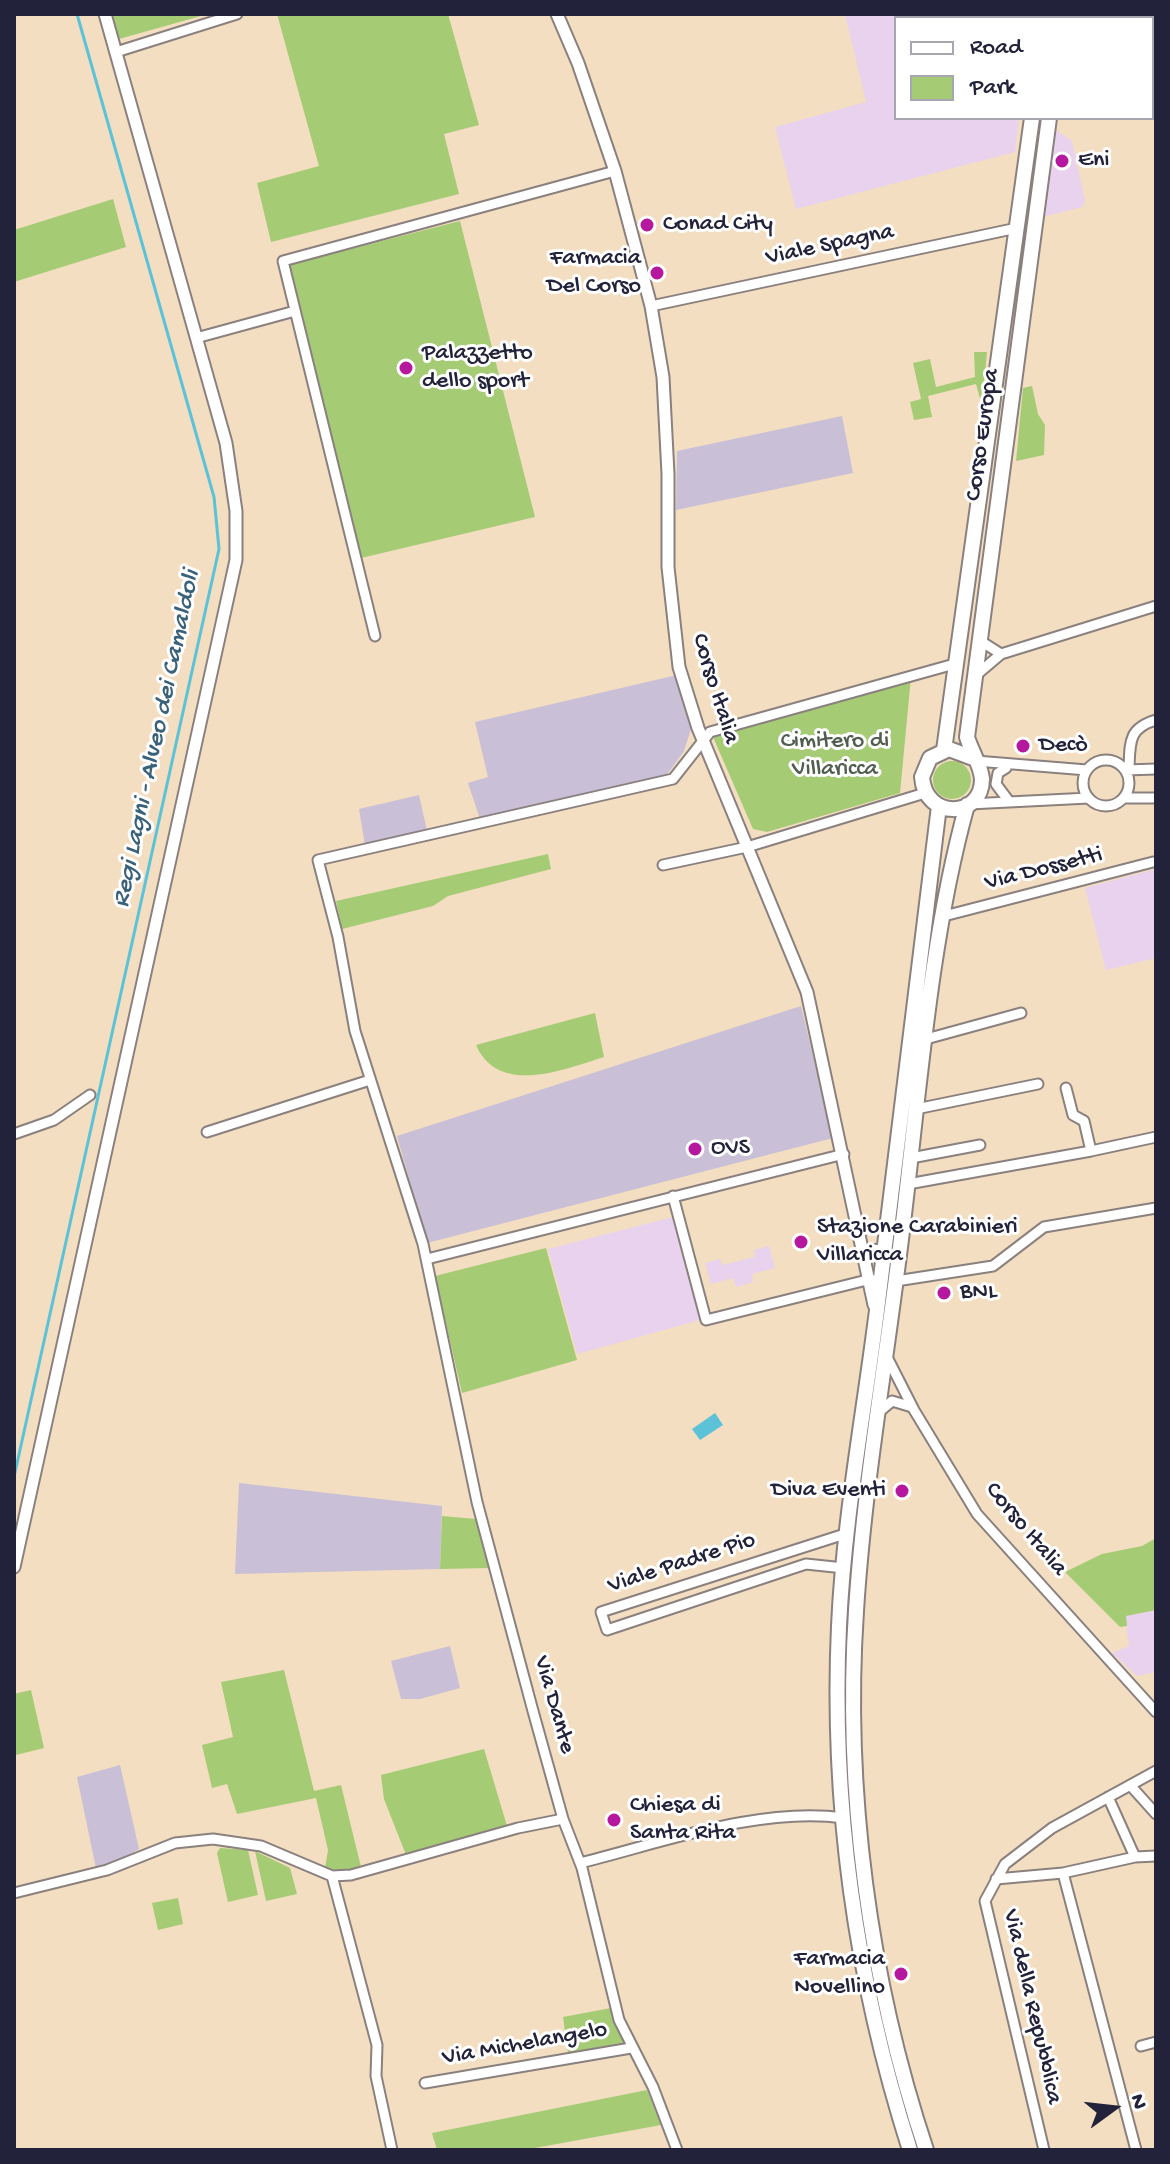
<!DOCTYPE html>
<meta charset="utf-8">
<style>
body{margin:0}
#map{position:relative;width:1170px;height:2164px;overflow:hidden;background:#f3dec1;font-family:"Gochi Hand",sans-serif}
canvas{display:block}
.frame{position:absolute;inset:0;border:16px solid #22223b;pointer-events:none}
.legend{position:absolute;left:894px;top:16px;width:260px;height:104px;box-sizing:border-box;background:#fff;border:2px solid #a7a7b1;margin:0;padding:10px 14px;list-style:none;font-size:24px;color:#22223b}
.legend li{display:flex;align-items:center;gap:16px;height:40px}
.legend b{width:40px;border:2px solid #a7a7b1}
.north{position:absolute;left:1074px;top:2068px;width:80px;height:80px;-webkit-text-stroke:6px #fff;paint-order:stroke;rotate:75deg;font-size:22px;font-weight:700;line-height:32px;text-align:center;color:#22223b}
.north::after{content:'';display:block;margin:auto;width:28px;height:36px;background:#22223b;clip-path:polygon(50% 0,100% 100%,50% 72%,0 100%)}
</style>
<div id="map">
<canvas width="1170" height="2164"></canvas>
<div class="frame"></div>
<ul class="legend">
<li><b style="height:10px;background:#fff"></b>Road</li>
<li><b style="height:22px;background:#a5cb75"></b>Park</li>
</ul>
<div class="north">N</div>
</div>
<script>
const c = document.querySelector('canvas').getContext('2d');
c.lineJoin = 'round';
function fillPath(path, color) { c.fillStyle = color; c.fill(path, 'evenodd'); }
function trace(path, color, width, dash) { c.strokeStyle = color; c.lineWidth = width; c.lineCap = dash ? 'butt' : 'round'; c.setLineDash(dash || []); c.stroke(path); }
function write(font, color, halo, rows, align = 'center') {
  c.font = font + ' "Gochi Hand",sans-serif'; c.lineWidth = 6; c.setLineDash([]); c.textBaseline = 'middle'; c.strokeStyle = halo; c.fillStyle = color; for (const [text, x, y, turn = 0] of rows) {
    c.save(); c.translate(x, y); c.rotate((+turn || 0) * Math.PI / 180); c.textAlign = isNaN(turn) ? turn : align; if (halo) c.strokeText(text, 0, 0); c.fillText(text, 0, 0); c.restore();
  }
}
fillPath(new Path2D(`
 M845,14h188l-1,4h-136v100h123l-4,34 -219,57 -21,-82 91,-25z
 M1053,128l19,13 13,60 -3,6 -39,10z
 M1156,869v89l-50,12 -21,-82z
 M673,1217l27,103 -123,34 -29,-105z
 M769,1246l6,22 -23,6 1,8 -17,5 -3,-9 -22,6 -6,-21 15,-4 2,6 33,-8 -1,-7z
 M1156,1610v62l-19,4 -25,-23 17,-7 -4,-30z`), '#e9d2ed');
fillPath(new Path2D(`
 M842,416l11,57 -177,37 1,-59z
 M677,675l14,54 -7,22 -18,25 -186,43 -12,-36 20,-6 -13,-55z
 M419,795l8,36 -62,14 -6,-36z
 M801,1006l32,132 -406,105 -30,-107z
 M239,1483l203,23 -2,63 -205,5z
 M450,1646l10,42 -40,11h-19l-10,-38z
 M120,1765l19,84 -5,3 4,12 -40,14 -21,-101z`), '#c9bfd7');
fillPath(new Path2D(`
 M112,14h96l-89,25z
 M277,14h171l31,111 -35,9 15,60 -188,48 -14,-59 62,-17z
 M113,199l13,48 -112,35v-52z
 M460,221l75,296 -174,41 -73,-293z
 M974,352h13l-5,54 -6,-22 -48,12 4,21 -18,3 -4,-18 11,-3 -8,-36 17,-4 6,28 39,-10z
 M1032,386l6,28 7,11 -1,30 -28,6 7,-73z
 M911,677l-11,116 -133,39 -14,-3 -40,-92z
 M933 780a19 19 0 1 1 38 0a19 19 0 1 1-38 0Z
 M548,854l3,15 -103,27 -15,10 -91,23 -6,-28z
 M595,1013l9,44c-39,12 -105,40 -128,-12z
 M546,1248l31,112 -115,33 -27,-117z
 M442,1516l34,3 13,49 -49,1z
 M1156,1538v72l-30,6 1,10 -7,1 -55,-55 37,-18 40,-8z
 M284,1670l30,121 27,-6 20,82 -24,5 -12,-4 3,-18 -12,-52 -79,16 -10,-30 -15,4 -10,-43 31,-8 -12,-55z
 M31,1690l13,58 -28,7 -2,-61z
 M484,1749l23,77 -101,29 -22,-56 -3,-24z
 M220,1848l28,2 10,45 -30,7 -11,-49z
 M255,1851l35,17 7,26 -31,7z
 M178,1898l5,26 -25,6 -6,-27z
 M611,2008l13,35 -56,10 -5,-36z
 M647,2090l14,35 -137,25h-87l-5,-17z`), '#a5cb75');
fillPath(new Path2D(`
 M715,1413l8,12 -23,15 -8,-11z`), '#5bc2d8');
trace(new Path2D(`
 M14,1477l205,-928 -5,-52 -137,-483`), '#5bc2d8', 3);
const minor = new Path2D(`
 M116,52l121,-38
 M651,306l366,-78
 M196,338l99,-27
 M375,636l-92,-375 332,-90
 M979,640l22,14
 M975,676l26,-22 155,-48
 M1083 783a23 23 0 1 1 46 0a23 23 0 1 1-46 0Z
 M976,761l111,9
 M1006,768l-8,5 -2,11 12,16
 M1129,769c1,-26 -1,-41 27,-49
 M1126,770l30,-1
 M1124,798h32
 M969,804l120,-6
 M663,865l84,-18 178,-54
 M944,916l209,-54
 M926,1039l95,-26
 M916,1109l122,-25
 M207,1132l163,-52
 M14,1134l40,-14 36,-25
 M1091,1151l65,-14
 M911,1158l69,-13
 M908,1184l183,-33 -7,-30 -11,-6 -7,-27
 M673,1196l33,124 165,-41
 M864,1250l21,-1
 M427,1259l417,-105
 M896,1281l97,-15 51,-39 112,-19
 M887,1357l27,53 63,104 179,198
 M879,1412l13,-11 20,6
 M844,1568l-38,-4 -199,66 -6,-18 247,-79
 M1130,1785l26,29
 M1108,1797l27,60 21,-1
 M580,1863c81,-20 181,-57 264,-45
 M1063,1873l72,-16
 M332,1876l45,169 -1,31 16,74
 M996,1879l67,-6 73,277
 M14,1893l93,-23 68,-27 38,-4 48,7 71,30 19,-1 167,-47 45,-9
 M1141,2046l15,-4
 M425,2083l206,-35
 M677,2150l-24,-63 -34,-67 -37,-152 -19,-49 -30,-108 -56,-209 -54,-258 -68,-213 -17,-94 -20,-77 355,-81 37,-47 248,-69
 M1044,2150l-59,-249 20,-37 47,-36 104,-57`);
const tertiary = new Path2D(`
 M557,14l21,49 37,108 36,135 12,71 5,97v93l11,100 19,61 109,264 67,313
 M14,1567l222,-1007v-49l-10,-68 -121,-429`);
const primary = new Path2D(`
 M1045,18v-4
 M1063,18l1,-4
 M944,750l88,-632
 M973,758l-24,-9 -19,9 -8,19c3,43 60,42 60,2 -1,-14 -11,-28 -15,-42l82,-619
 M910,2150c-54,-169 -79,-347 -71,-524 5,-111 27,-222 40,-332 21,-162 40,-325 60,-488
 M926,2150c-57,-171 -82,-360 -70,-539 8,-127 31,-254 46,-380 17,-138 28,-293 65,-426`);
trace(minor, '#8a807e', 13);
trace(tertiary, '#8a807e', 15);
trace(primary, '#8a807e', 18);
trace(minor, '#fff', 9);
trace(tertiary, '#fff', 11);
trace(primary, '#fff', 14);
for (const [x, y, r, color] of [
 [1062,161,8,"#b5179e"],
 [647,225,8,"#b5179e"],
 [657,273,8,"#b5179e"],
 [406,368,8,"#b5179e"],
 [1023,746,8,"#b5179e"],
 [695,1149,8,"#b5179e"],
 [801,1242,8,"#b5179e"],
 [944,1293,8,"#b5179e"],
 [902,1491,8,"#b5179e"],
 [614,1820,8,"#b5179e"],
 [901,1974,8,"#b5179e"]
]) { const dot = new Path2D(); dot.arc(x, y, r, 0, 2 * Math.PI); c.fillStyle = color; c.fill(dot); trace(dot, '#fff', 3); }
write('24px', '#22223b', '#fff', [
 ["Eni",1078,161],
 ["Conad City",663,225],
 ["Farmacia",641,259,"right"],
 ["Del Corso",641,287,"right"],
 ["Palazzetto",422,354],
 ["dello sport",422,382],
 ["Decò",1039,746],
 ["OVS",711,1149],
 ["Stazione Carabinieri",817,1228],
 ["Villaricca",817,1256],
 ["BNL",960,1293],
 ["Diva Eventi",886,1491,"right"],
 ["Chiesa di",630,1806],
 ["Santa Rita",630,1834],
 ["Farmacia",885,1960,"right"],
 ["Novellino",885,1988,"right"]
], 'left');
write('24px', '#22223b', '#fff', [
 ["Viale Spagna",830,246,-12],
 ["Corso Europa",984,435,-82],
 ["Corso Italia",714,689,73],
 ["Via Dossetti",1044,870,-14],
 ["Corso Italia",1025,1530,50],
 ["Viale Padre Pio",682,1564,-18],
 ["Via Dante",553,1705,74],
 ["Via della Repubblica",1031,2007,77],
 ["Via Michelangelo",525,2045,-10]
]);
write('24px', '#505d4f', '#fff', [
 ["Cimitero di",835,742],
 ["Villaricca",835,770]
]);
write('italic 26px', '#39627a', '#fff', [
 ["Regi Lagni - Alveo dei Camaldoli",158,739,-78]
]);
</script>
